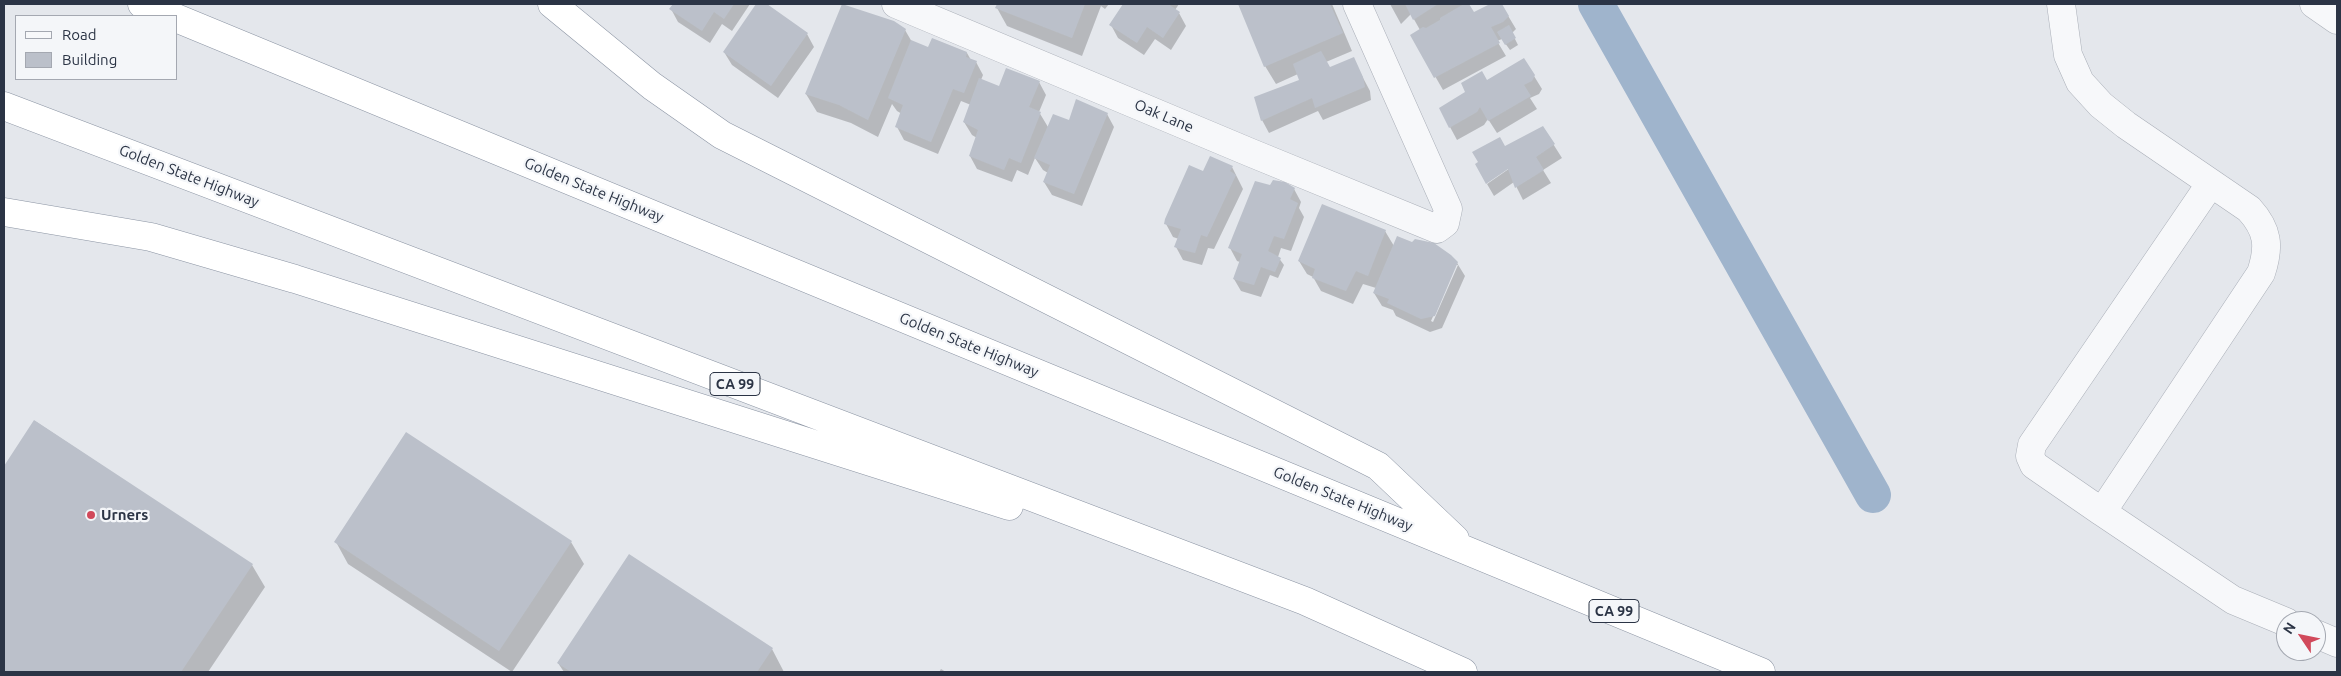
<!DOCTYPE html>
<style>
body{margin:0}
#map{position:relative;width:2341px;height:676px;overflow:hidden;background:#e4e7ec;font-family:Ubuntu,sans-serif}
canvas{display:block}
.frame{position:absolute;inset:0;border:5px solid #2b3445;pointer-events:none}
.legend{position:absolute;left:15px;top:15px;width:162px;height:65px;box-sizing:border-box;background:#f4f6f9;border:1px solid #a4a8b1;margin:0;padding:6px 9px;list-style:none;font-size:15px;color:#2b3445}
.legend li{display:flex;align-items:center;gap:10px;height:25px}
.legend b{width:25px;border:1px solid #a4a8b1}
.north{position:absolute;left:2276px;top:611px;width:50px;height:50px;box-sizing:border-box;background:#f4f6f9;border:1px solid #a4a8b1;border-radius:50%;rotate:304deg;font-size:14px;font-weight:700;line-height:20px;text-align:center;color:#2b3445}
.north::after{content:'';display:block;margin:auto;width:18px;height:22px;background:#d1495b;clip-path:polygon(50% 0,100% 100%,50% 72%,0 100%)}
</style>
<div id="map">
<canvas width="2341" height="676"></canvas>
<div class="frame"></div>
<ul class="legend">
<li><b style="height:6px;background:#f7f8fa"></b>Road</li>
<li><b style="height:14px;background:#bbc0ca"></b>Building</li>
</ul>
<div class="north">N</div>
</div>
<script>
const c = document.querySelector('canvas').getContext('2d');
c.lineJoin = 'round';
function fillPath(path, color) { c.fillStyle = color; c.fill(path, 'evenodd'); }
function trace(path, color, width, dash) { c.strokeStyle = color; c.lineWidth = width; c.lineCap = dash ? 'butt' : 'round'; c.setLineDash(dash || []); c.stroke(path); }
function write(font, color, halo, rows, align = 'center') {
  c.font = font + ' Ubuntu,sans-serif'; c.lineWidth = 4.5; c.setLineDash([]); c.textBaseline = 'middle'; c.strokeStyle = halo; c.fillStyle = color; for (const [text, x, y, turn = 0] of rows) {
    c.save(); c.translate(x, y); c.rotate((+turn || 0) * Math.PI / 180); c.textAlign = isNaN(turn) ? turn : align; if (halo) c.strokeText(text, 0, 0); c.fillText(text, 0, 0); c.restore();
  }
}
fillPath(new Path2D(`
 M674,4h76l-18,27 -10,-7 -12,19 -32,-21 -7,-13z
 M758,4h7l42,30 7,13 -36,51 -46,-33 -8,-13z
 M999,4h110l-4,5 -4,-3 -19,50 -75,-30 -10,-18z
 M1125,4h54l-4,6 4,3 7,13 -15,24 -16,-11 -11,16 -26,-17 -7,-13z
 M1240,4h92l20,47 -26,11 4,7 23,-10 17,32 1,9 -48,20 -5,-9 -49,22 -7,-13 38,-39 -2,-7 -22,10 -11,-18z
 M1390,4h77l7,10 18,-10h9l15,25 -4,4 6,12 -8,5 -8,-11 -5,2 9,15 -63,34 -31,-54 8,-6 -9,-16 -10,10z
 M905,30l7,12 17,6 38,5 4,7 5,2 7,13 -2,5 18,8 40,-6 7,13 -7,17 9,15 59,-13 7,13 -32,79 -30,-11 -8,-13 4,-9 -5,-3 -8,-12 -7,17 -11,-5 -5,12 -35,-13 -7,-13 7,-18 -5,-3 -8,-13 7,-17 -10,-4 -23,53 -34,-14 -7,-13 5,-13 -5,-3 -5,-7 -14,33 -27,-14 -34,-11 -11,-18z
 M1534,76l8,13 -3,5 -9,4 7,11 -40,24 -9,-14 -4,6 -27,15 -7,-13 36,-46z
 M1543,128l19,30 -19,12 8,13 -28,17 -9,-18 -20,14 -7,-12 26,-18 -8,-18z
 M1232,167l11,22 -29,60 -6,-1 -6,17 -19,-5 -7,-13 3,-8 -6,-2 -7,-13 38,-51z
 M1271,187l23,2 7,13 -2,6 5,9 -13,34 -10,-3 -3,9 6,8 -6,13 -8,-3 -9,22 -20,-6 -7,-12 6,-17 -3,-1 -7,-13z
 M1385,231l9,15 63,17 8,13 -23,52 -12,4 -34,-16 -3,-6 -11,-4 -8,-13 2,-5 -13,-4 -10,20 -32,-13 -8,-14 -6,-3 -8,-13zM1456,265h2l-25,57 -2,-1z
 M35,421l217,144 13,22 -57,85h-204v-204z
 M336,542h235l13,22 -72,108 -164,-108z
 M772,649l12,23h-220l-6,-9z
 M941,669l5,3h-7z`), '#0003');
trace(new Path2D(`
 M1596,4l277,491`), '#9fb4cc', 36);
fillPath(new Path2D(`
 M673,4h61l-10,15 -10,-7 -12,19 -33,-22z
 M756,4h11l41,29 -37,53 -48,-34z
 M842,4l52,17 12,8 -38,91 -29,-15 -34,-11z
 M997,4h88l-13,34 -77,-30z
 M1123,4h45l12,8 -17,26 -16,-11 -10,16 -28,-18z
 M1238,4h92l13,29 -79,34z
 M1405,4h33l-25,16z
 M1464,4h5l5,8 16,-8h12l7,12 -6,6 -12,5 9,16 -66,35 -24,-43 13,-8 3,1 14,-8v-2z
 M1509,25l7,13 -11,7 -8,-13z
 M932,38l35,14 -1,5 11,4 -13,32 -11,-4 -22,53 -36,-15 8,-22 -15,-7 23,-58 17,7z
 M1321,51l9,16 24,-10 9,20 2,10 -50,21 -3,-10 -51,23 -7,-24 45,-17 -6,-16z
 M1524,58l11,17 -3,6 -8,4 7,11 -43,25 -8,-14 -3,5 -28,16 -10,-20 26,-16 -4,-9 21,-12 5,9z
 M1006,68l34,13 -11,26 12,5 -20,51 -12,-5 -5,12 -35,-14 9,-26 -15,-8 16,-44 20,8z
 M1076,99l32,14 -34,81 -31,-12 7,-17 -16,-7 19,-44 16,6z
 M1543,126l12,18 -19,13 8,13 -29,18 -7,-19 -22,15 -11,-20 3,-2 -6,-10 28,-15 5,9z
 M1210,156l23,10 -3,5 6,4 -29,62 -6,-2 -6,18 -12,-3 -9,-3 7,-18 -17,-5 1,-5 24,-54 14,6z
 M1273,180l12,2 10,6 -5,11 8,4 -14,36 -10,-3 -6,15 13,7 -6,14 -14,-5 -7,18 -21,-6 9,-25 -14,-6 27,-67 15,4z
 M1322,204l64,26 -18,46 -12,-5 -10,20 -34,-13 3,-9 -17,-8z
 M1397,236l15,6 3,-3 19,4 17,12 7,7 -23,54 -14,3 -34,-16 2,-4 -16,-6z
 M34,420l219,144 -72,108h-177v-206z
 M406,432l166,109 -73,110 -165,-109z
 M629,554l144,94 -16,24h-186l-14,-9z`), '#bbc0ca');
const minor = new Path2D(`
 M896,4l353,148 188,77 8,-6 3,-14 -91,-205
 M2061,4l7,51 12,27 21,23 25,20 123,84c19,21 21,37 12,64l-159,239 131,88 53,22
 M2314,4l23,16
 M2102,512l-68,-47 -4,-9 2,-11 179,-262
 M2316,634l21,9`);
const highway = new Path2D(`
 M142,4l30,12
 M552,4l100,82 70,49 656,331 77,73
 M176,18l1585,654
 M4,106l1301,495 158,71
 M4,212l147,25 144,42 714,227`);
trace(minor, '#a9aeb7', 29);
trace(highway, '#8b94a3', 29);
trace(minor, '#f7f8fa', 28);
trace(highway, '#fff', 28);
for (const [x, y, r, color] of [
 [91,515,5,"#d1495b"]
]) { const dot = new Path2D(); dot.arc(x, y, r, 0, 2 * Math.PI); c.fillStyle = color; c.fill(dot); trace(dot, '#f4f6f9', 2); }
for (const [x, y, w] of [
 [735,384,50],
 [1614,611,50]
]) { const box = new Path2D(); box.roundRect(x - w / 2, y - 11.5, w, 23, 4); c.fillStyle = '#f4f6f9'; c.fill(box); trace(box, '#2b3445', 1); }
write('bold 14px', '#2b3445', null, [
 ["CA 99",735,384],
 ["CA 99",1614,611]
]);
write('15px', '#2b3445', '#f4f6f9', [
 ["Oak Lane",1164,116,23],
 ["Golden State Highway",189,176,21],
 ["Golden State Highway",594,190,22],
 ["Golden State Highway",969,345,22],
 ["Golden State Highway",1343,499,22]
]);
write('bold 15px', '#2b3445', '#f4f6f9', [
 ["Urners",101,515]
], 'left');
</script>
